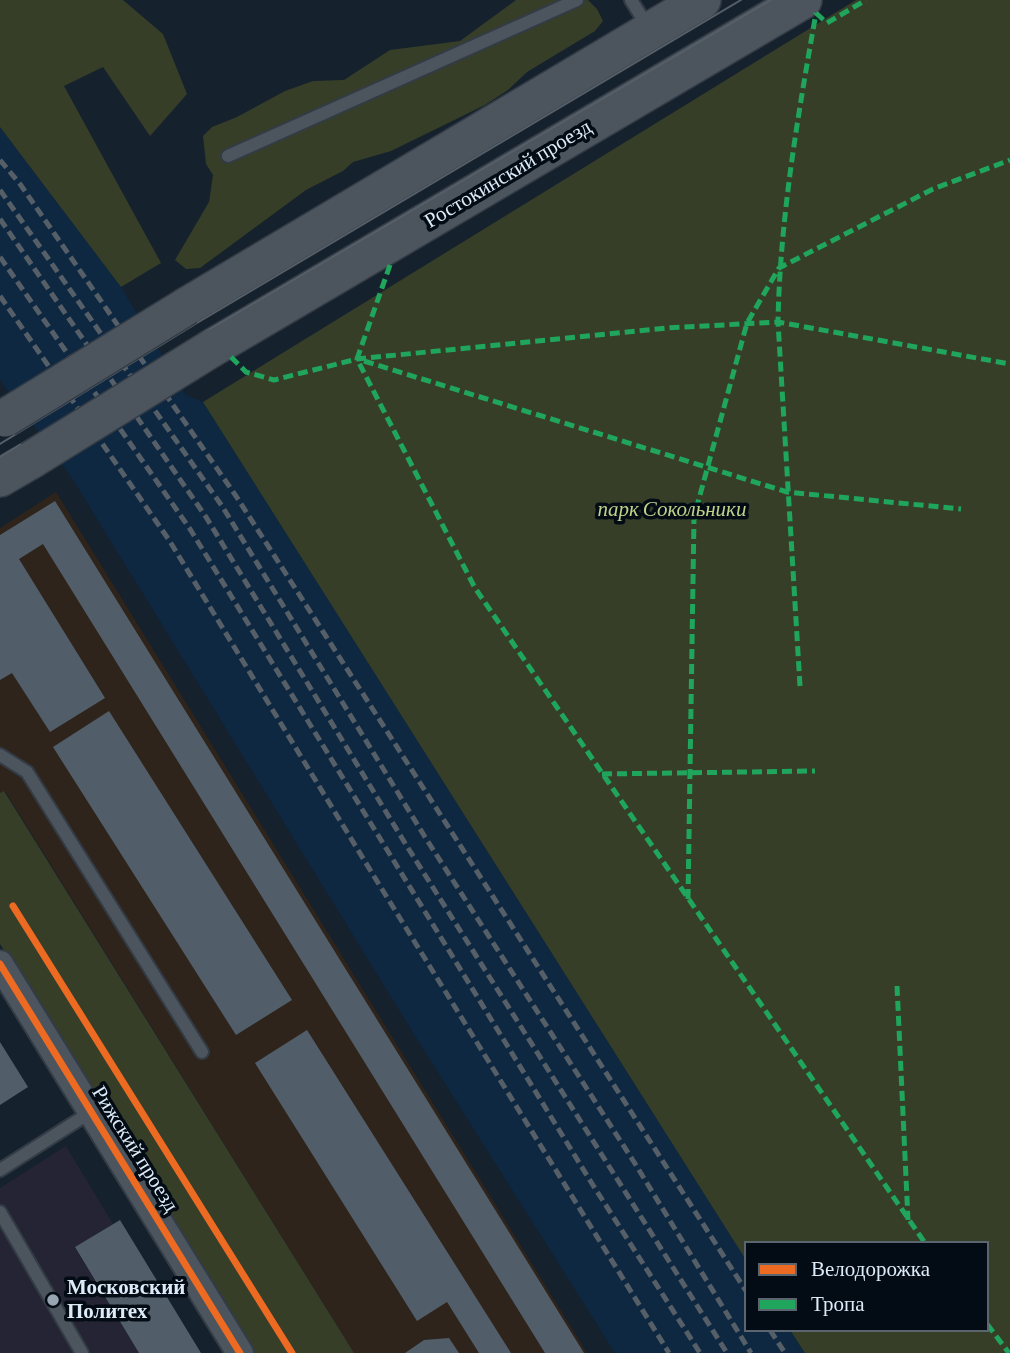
<!DOCTYPE html>
<meta charset="utf-8">
<style>
body{margin:0}
#map{position:relative;width:1010px;height:1353px;overflow:hidden;background:#15212d;font-family:"Crimson Pro",serif}
canvas{display:block}
.legend{position:absolute;left:744px;top:1241px;width:245px;height:91px;box-sizing:border-box;background:#030b14;border:2px solid #5a6570;margin:0;padding:9px 12px;list-style:none;font-size:21px;color:#ddebf9}
.legend li{display:flex;align-items:center;gap:14px;height:35px}
.legend b{width:35px;border:2px solid #5a6570}
</style>
<div id="map">
<canvas width="1010" height="1353"></canvas>
<ul class="legend">
<li><b style="height:9px;background:#ed6a23"></b>Велодорожка</li>
<li><b style="height:9px;background:#20a55d"></b>Тропа</li>
</ul>
</div>
<script>
const c = document.querySelector('canvas').getContext('2d');
c.lineJoin = 'round';
function fillPath(path, color) { c.fillStyle = color; c.fill(path, 'evenodd'); }
function trace(path, color, width, dash) { c.strokeStyle = color; c.lineWidth = width; c.lineCap = dash ? 'butt' : 'round'; c.setLineDash(dash || []); c.stroke(path); }
function write(font, color, halo, rows, align = 'center') {
  c.font = font + ' "Crimson Pro",serif'; c.lineWidth = 7; c.setLineDash([]); c.textBaseline = 'middle'; c.strokeStyle = halo; c.fillStyle = color; for (const [text, x, y, turn = 0] of rows) {
    c.save(); c.translate(x, y); c.rotate((+turn || 0) * Math.PI / 180); c.textAlign = isNaN(turn) ? turn : align; if (halo) c.strokeText(text, 0, 0); c.fillText(text, 0, 0); c.restore();
  }
}
fillPath(new Path2D(`
 M0,127l121,160 65,108 17,7 543,858v70h44l15,23h-190l-198,-314 -347,-564 -70,-95z`), '#0d2840');
fillPath(new Path2D(`
 M56,492l531,861h-233l-349,-562 -5,2v-265z`), '#2e241b');
fillPath(new Path2D(`
 M66,1146l47,78 -38,24 64,105h-139v-165z`), '#252434');
fillPath(new Path2D(`
 M0,0h123l40,34 24,60 -37,42 -47,-69 -39,19 97,177 -40,24 -121,-160z
 M516,0h72l9,9 6,12 -8,10 -68,41 -19,18 -23,15 -94,46 -38,11 -10,9 -37,19 -106,78 -14,1 -11,-9 34,-58 4,-27 -7,-11 -3,-28 9,-9 25,-10 48,-26 28,-10 31,-1 46,-30 70,-9z
 M856,0h154v1353h-205l-15,-23h197v-87h-241v17l-543,-858z
 M4,791l350,562h-100l-254,-409v-151z`), '#373e28');
fillPath(new Path2D(`
 M55,501l529,852h-39l-502,-809 -24,15 86,139 -55,34 -38,-59 -12,7v-145z
 M109,711l183,289 -56,35 -183,-288z
 M307,1030l204,323h-32l-32,-51 -30,19 -162,-258z
 M0,1042l28,45 -28,18z
 M120,1220l81,133h-62l-64,-106z
 M449,1338l10,15h-54l19,-13z`), '#515e6a');
const service = new Path2D(`
 M631,0l17,27
 M228,156l349,-156
 M0,755l27,17 175,280
 M0,1170l91,-58
 M0,1212l82,141`);
const minor = new Path2D(`
 M0,964l240,389`);
const secondary = new Path2D(`
 M187,306l515,-306
 M212,348l591,-348
 M0,478l31,-18`);
trace(service, '#333c46', 16);
trace(minor, '#333c46', 30);
trace(secondary, '#333c46', 40);
trace(service, '#4c545d', 12);
trace(minor, '#4c545d', 26);
trace(secondary, '#4c545d', 37);
trace(new Path2D(`
 M0,444l197,-121 544,-323
 M0,457l203,-124 568,-333`), '#565f68', 2);
trace(new Path2D(`
 M0,160l20,24 216,312 510,795
 M0,190l222,316 203,331 209,325 117,191
 M0,219l206,298 202,331 319,505
 M0,257l190,272 401,653 109,171
 M0,296l169,244 203,333 297,480
 M770,1330l15,23`), '#565f68', 5, [10, 5]);
const secondaryBridge = new Path2D(`
 M5,418l182,-112
 M31,460l181,-112`);
trace(secondaryBridge, '#333c46', 40, []);
trace(secondaryBridge, '#4c545d', 37);
trace(new Path2D(`
 M816,13l11,10 39,-23
 M390,265l-33,94 118,229 450,655
 M231,357l15,15 28,8 83,-21 310,-31 111,-6 232,42
 M364,361l423,131 174,17
 M800,686l-22,-364c2,-104 20,-207 38,-309
 M602,774l213,-3
 M688,899l6,-382 53,-194 32,-55 154,-79 77,-29
 M897,986l11,234
 M987,1324l22,29`), '#20a55d', 5, [10, 5]);
trace(new Path2D(`
 M13,906l279,447
 M0,964l240,389`), '#ed6a23', 7);
for (const [x, y, r, color] of [
 [53,1300,7,"#97a4b2"]
]) { const dot = new Path2D(); dot.arc(x, y, r, 0, 2 * Math.PI); c.fillStyle = color; c.fill(dot); trace(dot, '#030b14', 2.5); }
write('21px', '#ddebf9', '#030b14', [
 ["Ростокинский проезд",508,174,-31],
 ["Рижский проезд",135,1149,58]
]);
write('italic 21px', '#c1d188', '#030b14', [
 ["парк Сокольники",672,510]
]);
write('bold 21px', '#ddebf9', '#030b14', [
 ["Московский",67,1288],
 ["Политех",67,1312]
], 'left');
</script>
